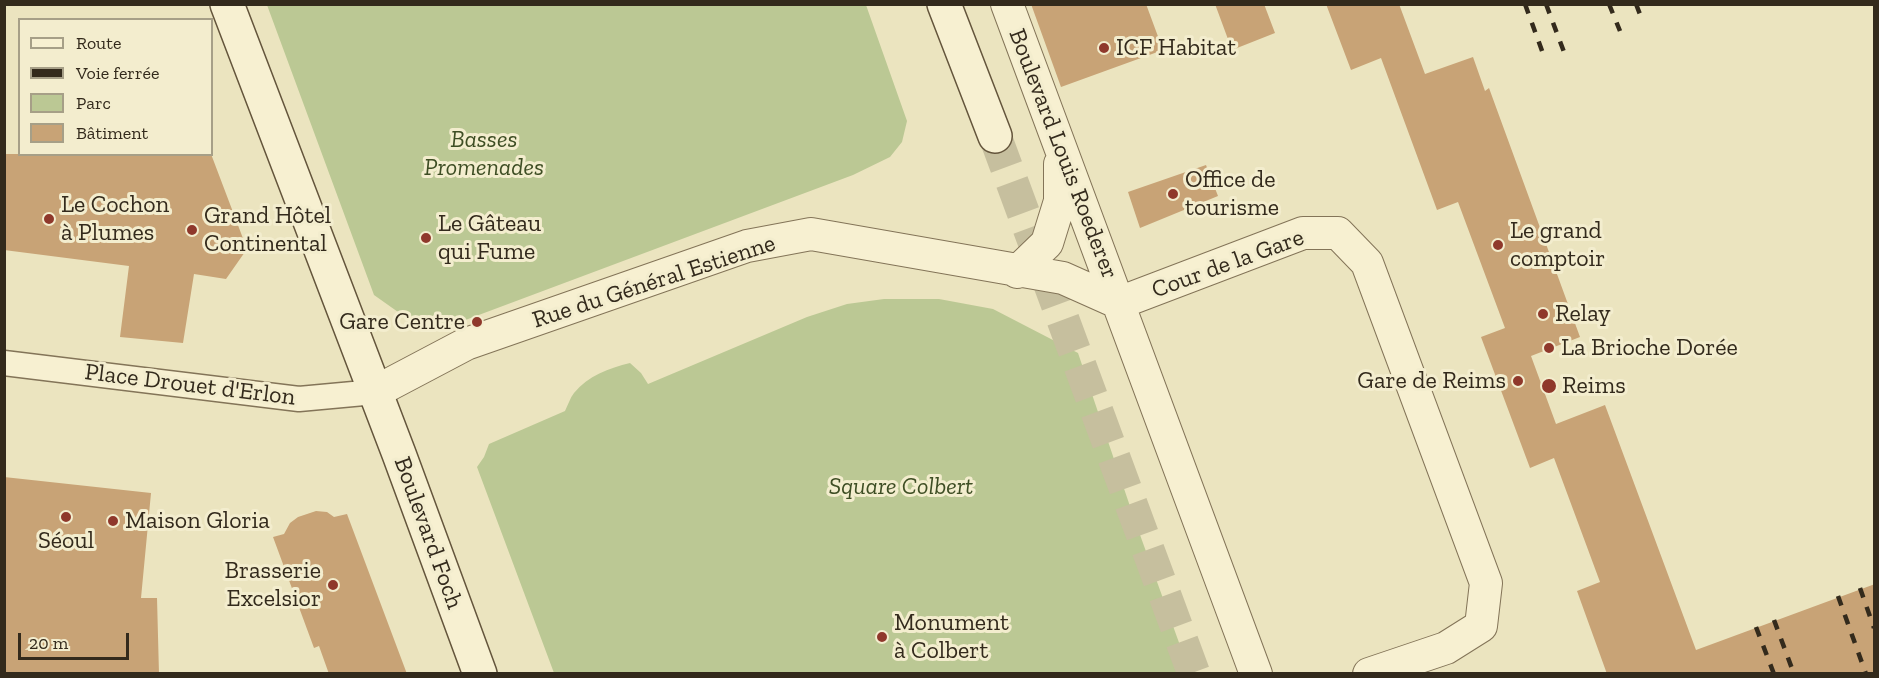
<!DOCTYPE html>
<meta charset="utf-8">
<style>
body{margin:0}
#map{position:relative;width:1879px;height:678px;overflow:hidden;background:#ebe4bf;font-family:"Zilla Slab",serif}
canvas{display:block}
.frame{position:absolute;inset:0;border:6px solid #332a1c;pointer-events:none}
.legend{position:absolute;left:18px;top:18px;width:195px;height:138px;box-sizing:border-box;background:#f3edce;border:2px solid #a69f87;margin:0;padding:8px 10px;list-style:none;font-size:18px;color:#332a1c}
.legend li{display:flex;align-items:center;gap:12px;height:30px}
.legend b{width:30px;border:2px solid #a69f87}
.scale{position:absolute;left:18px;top:633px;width:111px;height:27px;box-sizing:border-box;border:3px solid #332a1c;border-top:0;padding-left:8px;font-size:18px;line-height:21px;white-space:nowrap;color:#332a1c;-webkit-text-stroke:4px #f3edce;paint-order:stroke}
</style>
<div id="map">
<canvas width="1879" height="678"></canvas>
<div class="frame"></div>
<ul class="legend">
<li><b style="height:8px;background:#f7f0d1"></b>Route</li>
<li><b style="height:8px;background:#332a1c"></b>Voie ferrée</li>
<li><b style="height:16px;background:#bbc894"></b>Parc</li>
<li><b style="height:16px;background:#c8a376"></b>Bâtiment</li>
</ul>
<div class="scale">20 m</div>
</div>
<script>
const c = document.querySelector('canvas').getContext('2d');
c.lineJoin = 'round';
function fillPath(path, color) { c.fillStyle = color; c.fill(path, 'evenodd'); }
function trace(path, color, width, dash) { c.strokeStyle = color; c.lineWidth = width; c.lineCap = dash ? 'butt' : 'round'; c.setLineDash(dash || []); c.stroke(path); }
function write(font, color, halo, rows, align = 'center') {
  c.font = font + ' "Zilla Slab",serif'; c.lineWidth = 6; c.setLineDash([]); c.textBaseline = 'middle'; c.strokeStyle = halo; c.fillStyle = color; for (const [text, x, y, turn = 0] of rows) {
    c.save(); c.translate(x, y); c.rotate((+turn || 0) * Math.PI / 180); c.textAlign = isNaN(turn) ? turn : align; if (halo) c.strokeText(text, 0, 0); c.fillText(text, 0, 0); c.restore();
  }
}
fillPath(new Path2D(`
 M267,5h599l41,116 -5,21 -12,15 -37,18 -409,153 -29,-4 -41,-29z
 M884,299h55l54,10 85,44 57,168 55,152h-636l-77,-206 7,-10 5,-13 76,-33c3,-6 5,-13 9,-18 14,-17 35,-25 56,-30l11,10 7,11 159,-67 40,-13z`), '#bbc894');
fillPath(new Path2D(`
 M1031,4h115l17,46 -102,37z
 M1215,4h49l11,29 -43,17z
 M1326,4h73l26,70 48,-17 12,34 4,-3 91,249 -49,19 25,68 49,-19 91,245 179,-66v90h-268l-30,-83 23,-9 -46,-124 -24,10 -49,-131 24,-9 -47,-126 -21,8 -56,-152 -30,12z
 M4,154h207l36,95 -21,30 -32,-5 -11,69 -63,-6 9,-71 -125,-16z
 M1206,165l12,31 -78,32 -12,-36z
 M4,477l147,16 -10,105h16l2,76h-155z
 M316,511l11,1 7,5 13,-3 60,160h-78l-10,-28 -5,2 -41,-111 11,-3 6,-11 8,-6z`), '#c8a376');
trace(new Path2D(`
 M995,136l199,538`), '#c6bf9e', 33, [33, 16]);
const pedestrian = new Path2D(`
 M4,363l295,36 76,-7`);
const minor = new Path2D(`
 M1007,4l249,670
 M1017,272l30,-29 13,-42v-37
 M1119,303l184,-70h35l29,30 119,320 -5,43 -35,22 -77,26
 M375,392l91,-48 281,-98 64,-12 252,44 56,25`);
const secondary = new Path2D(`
 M227,4l172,450 81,220
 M944,4l51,132`);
trace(pedestrian, '#837458', 27);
trace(minor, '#837458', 34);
trace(secondary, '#64553c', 36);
trace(pedestrian, '#f7f0d1', 24);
trace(minor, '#f7f0d1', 32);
trace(secondary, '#f7f0d1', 33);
trace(new Path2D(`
 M1525,4l20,55
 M1546,4l18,48
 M1609,4l11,27
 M1636,4l7,18
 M1860,588l14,40
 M1838,596l28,78
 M1774,620l20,54
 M1756,627l18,47`), '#332a1c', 4.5, [10, 10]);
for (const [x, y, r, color] of [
 [1104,48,6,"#8f382b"],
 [1173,194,6,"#8f382b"],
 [49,219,6,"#8f382b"],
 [192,230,6,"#8f382b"],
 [426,238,6,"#8f382b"],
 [1498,245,6,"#8f382b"],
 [1543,314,6,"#8f382b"],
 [477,322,6,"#8f382b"],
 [1549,348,6,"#8f382b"],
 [1518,381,6,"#8f382b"],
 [1549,386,8,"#8f382b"],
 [66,517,6,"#8f382b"],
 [113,521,6,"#8f382b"],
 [333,585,6,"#8f382b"],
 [882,637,6,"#8f382b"]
]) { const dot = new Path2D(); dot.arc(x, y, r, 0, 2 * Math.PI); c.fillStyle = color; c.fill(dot); trace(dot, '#f3edce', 2); }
write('24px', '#332a1c', '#f3edce', [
 ["ICF Habitat",1116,48],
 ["Office de",1185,180],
 ["tourisme",1185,208],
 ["Le Cochon",61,205],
 ["à Plumes",61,233],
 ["Grand Hôtel",204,216],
 ["Continental",204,244],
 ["Le Gâteau",438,224],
 ["qui Fume",438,252],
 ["Le grand",1510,231],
 ["comptoir",1510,259],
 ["Relay",1555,314],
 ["Gare Centre",465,322,"right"],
 ["La Brioche Dorée",1561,348],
 ["Gare de Reims",1506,381,"right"],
 ["Reims",1562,386],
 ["Maison Gloria",125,521],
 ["Séoul",66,541,"center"],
 ["Brasserie",321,571,"right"],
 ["Excelsior",321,599,"right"],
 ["Monument",894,623],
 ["à Colbert",894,651]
], 'left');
write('italic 24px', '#3e4e24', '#f3edce', [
 ["Basses",484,140],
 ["Promenades",484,168],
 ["Square Colbert",901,487]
]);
write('24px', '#332a1c', '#f3edce', [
 ["Boulevard Louis Roederer",1063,154,69],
 ["Cour de la Gare",1228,264,-20],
 ["Rue du Général Estienne",654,282,-18],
 ["Place Drouet d'Erlon",190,385,7],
 ["Boulevard Foch",428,533,70]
]);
</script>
